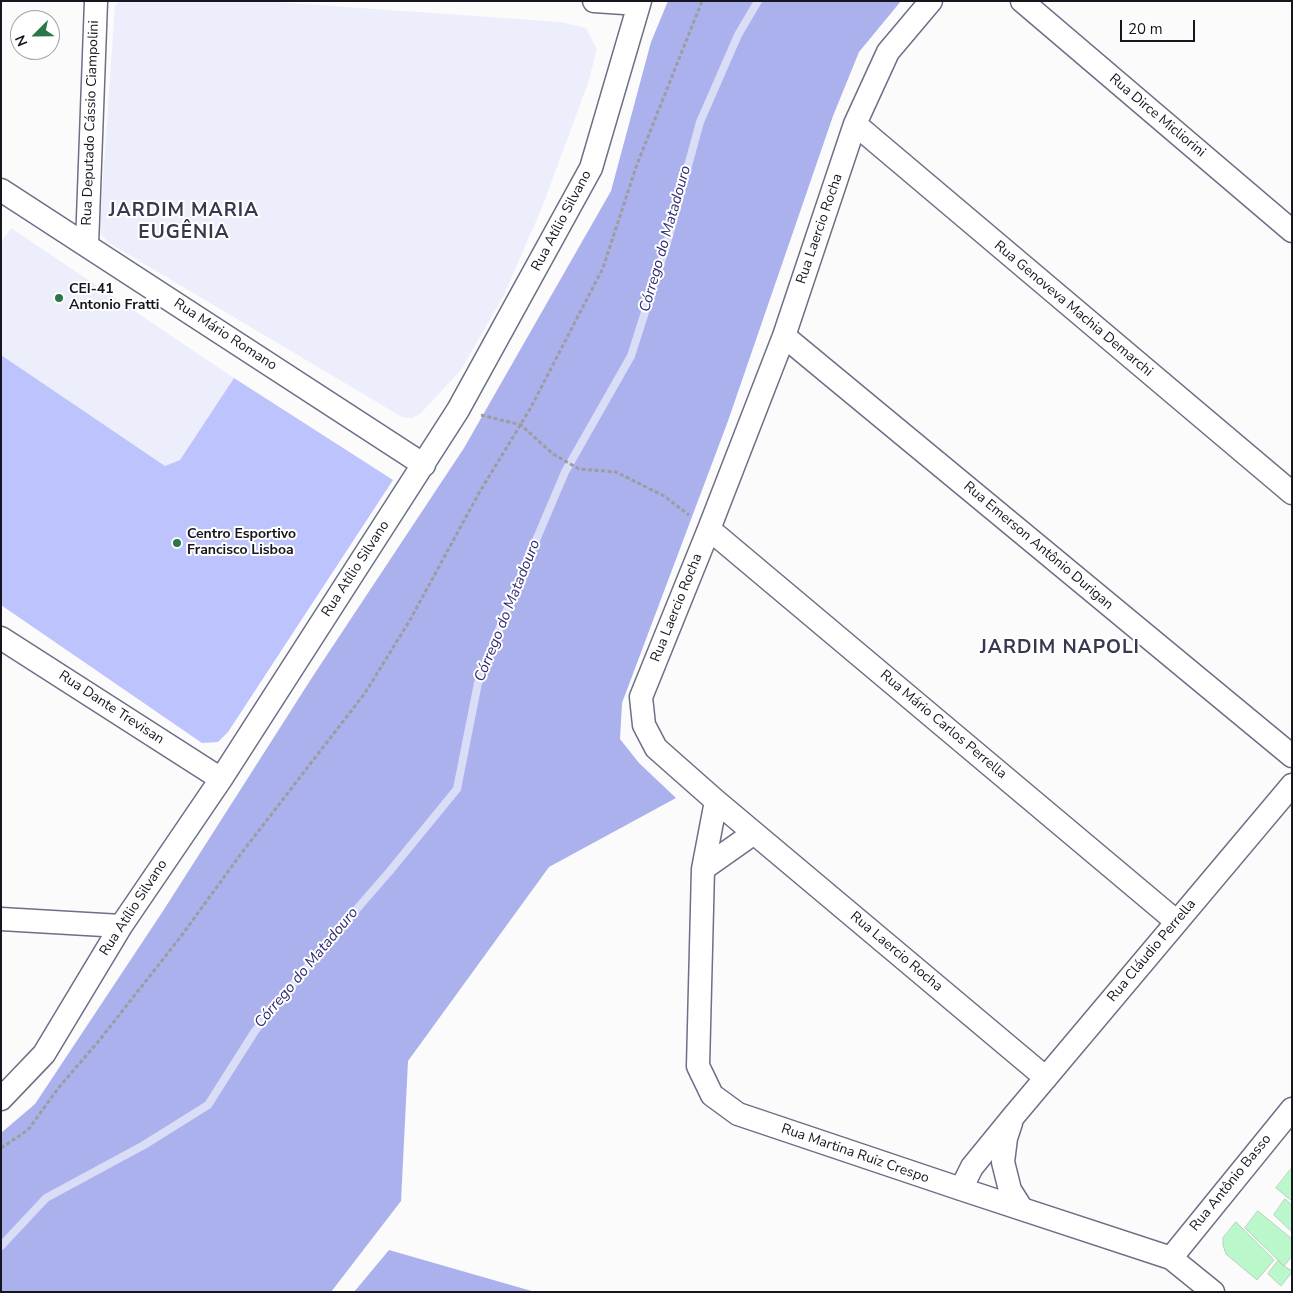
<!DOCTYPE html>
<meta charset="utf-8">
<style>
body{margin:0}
#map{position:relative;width:1293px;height:1293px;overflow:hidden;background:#fbfbfb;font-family:"Nunito Sans",sans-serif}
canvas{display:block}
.frame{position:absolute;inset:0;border:2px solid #15161f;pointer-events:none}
.north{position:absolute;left:10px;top:10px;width:50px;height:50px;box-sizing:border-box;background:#fff;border:1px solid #a1a2a5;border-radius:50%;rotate:247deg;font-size:14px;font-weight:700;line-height:20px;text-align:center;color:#15161f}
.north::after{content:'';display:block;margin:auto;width:18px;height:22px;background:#2a7848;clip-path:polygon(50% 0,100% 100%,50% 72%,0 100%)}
.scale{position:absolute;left:1120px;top:20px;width:75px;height:22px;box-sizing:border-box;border:2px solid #15161f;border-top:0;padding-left:6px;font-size:15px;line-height:18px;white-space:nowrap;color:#15161f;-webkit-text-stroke:4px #fff;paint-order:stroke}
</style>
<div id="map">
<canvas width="1293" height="1293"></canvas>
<div class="frame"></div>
<div class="north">N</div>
<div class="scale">20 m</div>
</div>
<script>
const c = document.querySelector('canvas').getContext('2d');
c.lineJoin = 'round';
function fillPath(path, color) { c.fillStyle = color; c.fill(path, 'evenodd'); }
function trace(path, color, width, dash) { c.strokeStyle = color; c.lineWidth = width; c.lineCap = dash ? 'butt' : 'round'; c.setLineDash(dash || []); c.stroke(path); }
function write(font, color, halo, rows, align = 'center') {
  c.font = font + ' "Nunito Sans",sans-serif'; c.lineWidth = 4; c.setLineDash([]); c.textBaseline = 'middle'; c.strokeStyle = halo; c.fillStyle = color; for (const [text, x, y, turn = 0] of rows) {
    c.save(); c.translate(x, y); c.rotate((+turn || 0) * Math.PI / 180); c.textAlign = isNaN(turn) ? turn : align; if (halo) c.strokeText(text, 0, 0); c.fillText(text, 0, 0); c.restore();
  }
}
fillPath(new Path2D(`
 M122,1h138l301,21 25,6 11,21 -9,34 -45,122 -39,90 -43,75 -41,44 -8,4 -10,-1 -293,-174 -8,-9 -1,-9 15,-220z
 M11,228l223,150 -54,82 -15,6 -164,-111v-113z`), '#eceefb');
fillPath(new Path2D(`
 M1,355l164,111 15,-6 54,-82 159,102 -165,252 -10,10 -16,1 -201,-138z`), '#bdc3fc');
fillPath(new Path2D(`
 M668,1h233l-42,51 -26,64 -105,305 -106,282 -2,36 19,24 37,35 -127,69 -141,194 -7,140 -70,91h-330v-159l34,-29 128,-193 150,-235 151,-228 147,-257 40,-149z
 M389,1250l146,42h-181z`), '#abb1ed');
trace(new Path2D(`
 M1,1246l45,-48 98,-53 64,-40 47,-74 61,-75 73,-84 68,-83 21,-106 36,-91 51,-120 66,-116 36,-113 33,-121 38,-87 20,-34`), '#daddf6', 8);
const building = new Path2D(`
 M1291,1169l1,1v31l-16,-13z
 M1285,1199l7,6v27l-18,-17z
 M1258,1211l34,28v17l-8,10 -39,-38z
 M1236,1222l38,38 -17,20 -31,-26 -3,-9v-7z
 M1278,1261l6,5 8,5v1l-11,14 -13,-12z`);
fillPath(building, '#baf7cb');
trace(building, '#b8d0bd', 1);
const street = new Path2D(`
 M594,1l45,3
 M931,1l-43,51 -33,72 -71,212 -75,193 -68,168 3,28 12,23 60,53 330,277
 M1022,1l270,230
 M855,124l437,369
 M1,190l423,275
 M87,245l9,-244
 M784,336l508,420
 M709,529l468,393
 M1,638l220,141
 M716,801l-13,68 -5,197 14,29 26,19 223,75 210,69 42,34
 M703,869l51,-36
 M1,919l120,7
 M1,1099l43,-45 77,-128 100,-147 237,-369 133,-242 49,-167
 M1011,1123l-5,15 -3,24 7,28 12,19
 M961,1189l11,-22 40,-49 280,-333
 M1171,1258l121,-149`);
trace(street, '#6c6f86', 25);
trace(new Path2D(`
 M481,415l40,10 32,29 26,15 37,3 48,24 25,19
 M1,1148l27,-18 32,-44 38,-44 84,-107 58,-80 125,-162 45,-73 69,-127 51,-84 73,-141 33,-101 66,-166`), '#9c9da0', 3, [4, 2.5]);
trace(street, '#fff', 22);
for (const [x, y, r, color] of [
 [59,298,5,"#2a7848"],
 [177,543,5,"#2a7848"]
]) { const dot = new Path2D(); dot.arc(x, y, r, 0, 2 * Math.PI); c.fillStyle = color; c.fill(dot); trace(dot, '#fff', 2); }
write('14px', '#15161f', '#fff', [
 ["Rua Dirce Micliorini",1157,116,40],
 ["Rua Deputado Cássio Ciampolini",91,123,-88],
 ["Rua Atílio Silvano",562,221,-62],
 ["Rua Laercio Rocha",820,229,-71],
 ["Rua Genoveva Machia Demarchi",1073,309,40],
 ["Rua Mário Romano",225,335,33],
 ["Rua Emerson Antônio Durigan",1038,546,40],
 ["Rua Atílio Silvano",356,569,-57],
 ["Rua Laercio Rocha",677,608,-68],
 ["Rua Dante Trevisan",111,708,33],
 ["Rua Mário Carlos Perrella",943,725,40],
 ["Rua Atílio Silvano",134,908,-57],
 ["Rua Cláudio Perrella",1152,951,-50],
 ["Rua Laercio Rocha",896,952,40],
 ["Rua Martina Ruiz Crespo",855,1154,19],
 ["Rua Antônio Basso",1231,1183,-51]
]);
write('bold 14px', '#15161f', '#fff', [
 ["CEI-41",69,290],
 ["Antonio Fratti",69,306],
 ["Centro Esportivo",187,535],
 ["Francisco Lisboa",187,551]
], 'left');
write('italic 15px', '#2f2c72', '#fff', [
 ["Córrego do Matadouro",666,239,-74],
 ["Córrego do Matadouro",508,611,-68],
 ["Córrego do Matadouro",307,968,-50]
]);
c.letterSpacing = '1px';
write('bold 19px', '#36384d', '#fff', [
 ["JARDIM MARIA",184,211],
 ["EUGÊNIA",184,233],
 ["JARDIM NAPOLI",1060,648]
]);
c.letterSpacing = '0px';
</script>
